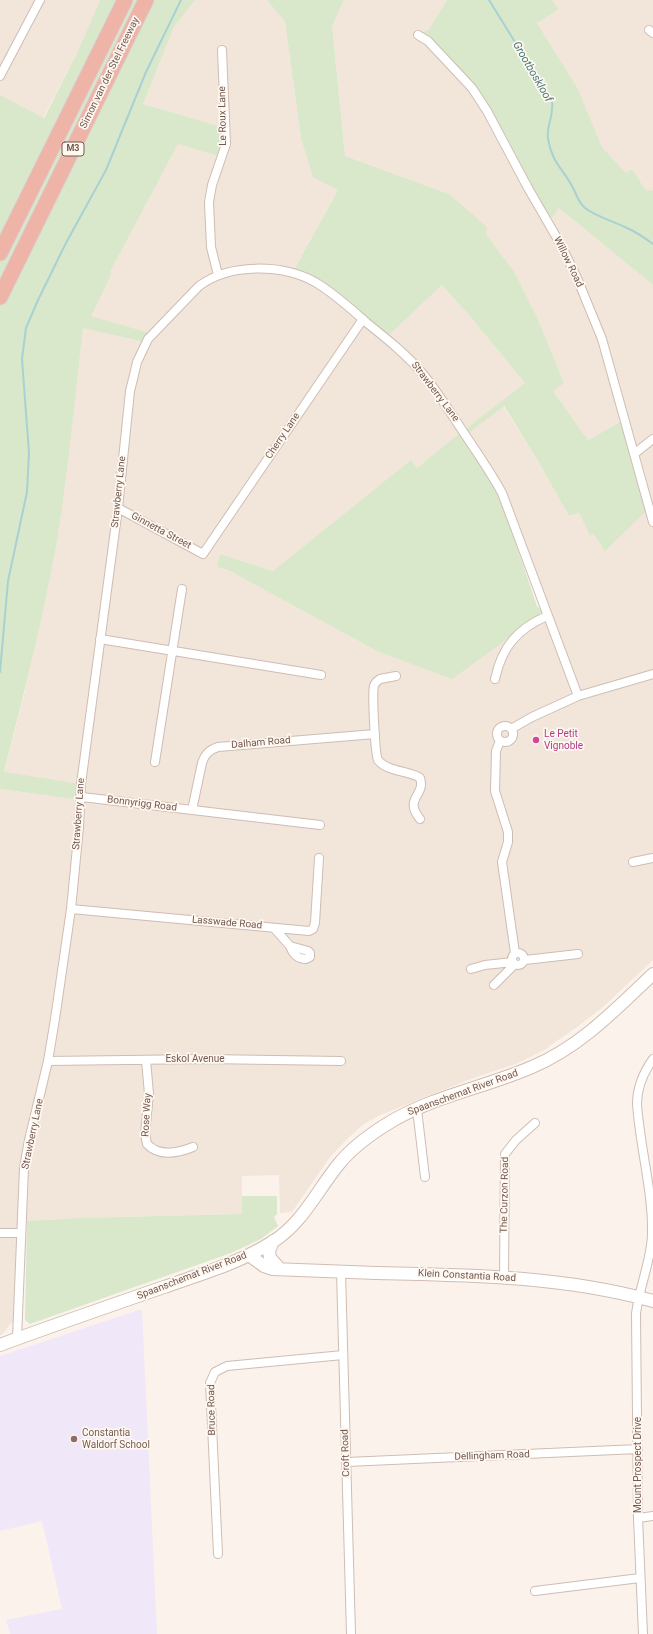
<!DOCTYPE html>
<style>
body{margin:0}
canvas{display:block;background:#fbf3eb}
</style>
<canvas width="653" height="1634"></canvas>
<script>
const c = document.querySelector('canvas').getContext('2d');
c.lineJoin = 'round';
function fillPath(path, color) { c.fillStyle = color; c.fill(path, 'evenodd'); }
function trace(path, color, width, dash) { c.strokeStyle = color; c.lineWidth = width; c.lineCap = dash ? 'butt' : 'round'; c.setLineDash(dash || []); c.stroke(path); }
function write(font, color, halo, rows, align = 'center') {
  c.font = font + ' Roboto,sans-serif'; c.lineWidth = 3.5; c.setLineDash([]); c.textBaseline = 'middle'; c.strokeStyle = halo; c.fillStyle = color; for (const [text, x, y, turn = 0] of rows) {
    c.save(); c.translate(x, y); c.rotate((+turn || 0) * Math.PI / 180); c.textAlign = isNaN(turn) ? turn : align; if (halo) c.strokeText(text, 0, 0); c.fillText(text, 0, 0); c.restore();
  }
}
fillPath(new Path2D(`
 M0,0h100l-22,51 -35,67 -43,-23z
 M195,0h72l18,22 16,116 37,52 -43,77 10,10 81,61 56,-53 27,30 56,68 -108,85 -6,-7 -138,110 -53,-17 -3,13 11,3 149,81 162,-35 7,-4 -38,-106 -42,-71 37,-29 35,55 31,55 10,-3 11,23 4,-2 30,-115 -36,21 -36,-50 12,-7 -27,-66 -22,-44 -29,-39 -37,-40 -104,-38 -13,-130 12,-26h103l-18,29 -11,6 54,53 85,122 2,-2 94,77v675l-50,47 -26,20 -29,20v1l-30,15 -50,17 -90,36 -14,8 -16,14 -18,19 -38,55 -12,1 -1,-38 -37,1v38l-163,4 -52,3 -7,12 -2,90h-7l-8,11 -3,1v-546l81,11v-16l-77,-11 20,-78 24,-106 14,-80 21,-182 69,7 -62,-18 21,-41 -1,-3 68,-128 44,13 2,-29 -81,-24 31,-77z
 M552,0h101v190l-5,1 -3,-2 -13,-20 -6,4 -24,-26 -24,-58 -41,-66 22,-14z`), '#f2e5da');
fillPath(new Path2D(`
 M142,1309l15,325h-147l-4,-14 56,-11 -20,-88 -42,10v-175z`), '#f0e7f8');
fillPath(new Path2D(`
 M100,0h95l-21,27 -31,77 82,24 -3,29 -44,-13 -68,128 1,3 -20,41 62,18 -7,8 -63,-14c-7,60 -13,121 -21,181 -13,89 -36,176 -58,263l77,12v16l-81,-11v-694l44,23 34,-67z
 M267,0h77l-12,26 13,130 104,38 38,33 -1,7 29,39 22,44 27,66 -11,8 35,49 37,-21 24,89 -44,43 -11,-17 -4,2 -11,-23 -10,3 -31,-55 -34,-55 -38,29 -3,-4 62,-48 -56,-68 -27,-30 -56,53 -56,-46 -38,-19 46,-83 -25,-13 -12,-39 -16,-116z
 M447,0h105l7,9 -22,14 41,66 24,58 24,26 6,-4 13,20 3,2 5,-1v95l-94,-77 -2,2 -2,5 -9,5 -74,-132 -54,-53 11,-6z
 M460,433l35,53 7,17 35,103 5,5 -3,5 -87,63 -75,-28 -149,-81 -11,-3 3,-13 53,17 138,-111 6,8z
 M242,1196h35v18l-3,3 4,9 -17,13 -30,14 -201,71 -5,-4 2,-99 52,-3 163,-4z`), '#d9e8ca');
trace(new Path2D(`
 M489,0l63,102c2,13 -6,25 -4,37 4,25 17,31 26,51 3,6 5,13 11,18 12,9 28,13 42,20 9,4 18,10 26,16
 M0,672l8,-91 19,-89 2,-39 -7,-94 4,-31 12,-28 28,-57 40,-73 40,-98 35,-72`), '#a8d1d4', 2);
const street = new Path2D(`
 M649,30l4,3
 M418,35l10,6 44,47 15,23 41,77 33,57 16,33 25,61 51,183
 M0,76l40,-76
 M218,275l-7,-28 -2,-45 3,-17 14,-41 -4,-94
 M634,454l19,-15
 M118,508l85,46 160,-235
 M100,639l221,36
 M396,676l-16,3c-3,2 -5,4 -6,7 -2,8 1,68 4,74 9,12 33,11 42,18 6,18 -17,20 0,41
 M495,679c7,-32 22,-50 52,-63
 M497 734a8 8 0 1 1 16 0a8 8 0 1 1-16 0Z
 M511,729l21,-12 46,-21 75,-22
 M500,741l-4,10 -1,40 13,41v10l-6,20 13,91
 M155,762l27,-173
 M82,797l238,28
 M192,810l10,-47c3,-9 7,-13 16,-16l157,-13
 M633,862l20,-4
 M71,909l238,22 4,-2 2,-6 4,-65
 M274,928l16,18 18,5 2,2v4l-4,2c-9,0 -13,-5 -16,-13
 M512 959a6 6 0 1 1 12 0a6 6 0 1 1-12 0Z
 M525,960l53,-6
 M471,969l14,-4 28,-3
 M494,985l21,-21
 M146,1060l3,34 -4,40 2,10c12,13 31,9 46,3
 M48,1061l157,-2 136,2
 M417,1109l8,68
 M0,1233h20
 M341,1272l10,362
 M504,1278l1,-124 11,-14 19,-17
 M17,1338l7,-170 5,-28 19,-79 7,-42 16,-110 8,-82 2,-43 37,-276 12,-117 4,-16 3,-13 11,-23 51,-53c31,-23 83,-22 116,-4 19,11 36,27 52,41 20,16 40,32 56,51 13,16 24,33 35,50 15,23 31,45 44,69l76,203
 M347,1462l291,-13
 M638,1518l15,-2
 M218,1554l-8,-171 5,-11 12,-6 116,-11
 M535,1591l105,-13
 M643,1634l-5,-116 -2,-204c3,-27 15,-52 16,-79 1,-44 -12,-87 -15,-131 0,-17 6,-31 16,-45`);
const secondary = new Path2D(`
 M273,1241l-4,10 1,7 10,11
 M249,1255l15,11 9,3c34,1 69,3 103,4 94,2 186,3 277,28
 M0,1345c54,-20 109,-39 164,-58 37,-13 76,-24 110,-46 29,-19 43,-50 64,-76 14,-18 34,-32 54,-44 43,-25 94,-34 140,-54 48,-20 84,-58 121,-93`);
const highway = new Path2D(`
 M0,253l125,-253
 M0,297l146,-297`);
trace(street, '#cebdb4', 10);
trace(secondary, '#d1bdb2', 14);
trace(highway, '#d8d1ce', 17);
trace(street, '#fff', 8);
trace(secondary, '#fff', 12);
trace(highway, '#efb4a8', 15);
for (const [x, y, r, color] of [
 [536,740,4,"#d1479c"],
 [74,1439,4,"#8d6e63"]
]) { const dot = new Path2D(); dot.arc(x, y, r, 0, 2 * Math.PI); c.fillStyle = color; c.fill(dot); trace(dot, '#fef8f1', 1.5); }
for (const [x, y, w] of [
 [73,149,22]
]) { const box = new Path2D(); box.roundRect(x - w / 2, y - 7, w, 14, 3); c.fillStyle = '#fef8f1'; c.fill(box); trace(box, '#745950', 1); }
write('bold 9px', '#745950', null, [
 ["M3",73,149]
]);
write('10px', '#745950', '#fef8f1', [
 ["Simon van der Stel Freeway",110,73,-64],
 ["Le Roux Lane",223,116,-91],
 ["Willow Road",568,262,64],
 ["Strawberry Lane",435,392,53],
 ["Cherry Lane",283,436,-56],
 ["Strawberry Lane",119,492,-84],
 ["Ginnetta Street",161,531,28],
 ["Dalham Road",261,743,-5],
 ["Bonnyrigg Road",142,804,7],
 ["Strawberry Lane",79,814,-86],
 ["Lasswade Road",227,923,5],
 ["Eskol Avenue",195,1059],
 ["Spaanschemat River Road",463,1093,-20],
 ["Rose Way",147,1115,-87],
 ["Strawberry Lane",33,1134,-78],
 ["The Curzon Road",505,1195,-89],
 ["Spaanschemat River Road",192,1276,-21],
 ["Klein Constantia Road",467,1276,3],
 ["Bruce Road",212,1410,-91],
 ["Croft Road",346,1453,-92],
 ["Dellingham Road",492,1456,-2],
 ["Mount Prospect Drive",638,1465,-90]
]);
write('10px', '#b23c85', '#fef8f1', [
 ["Le Petit",544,734],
 ["Vignoble",544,746]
], 'left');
write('10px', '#785e54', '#fef8f1', [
 ["Constantia",82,1433],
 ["Waldorf School",82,1445]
], 'left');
write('italic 11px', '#487a7e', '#fef8f1', [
 ["Grootboskloof",532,72,60]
]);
</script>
